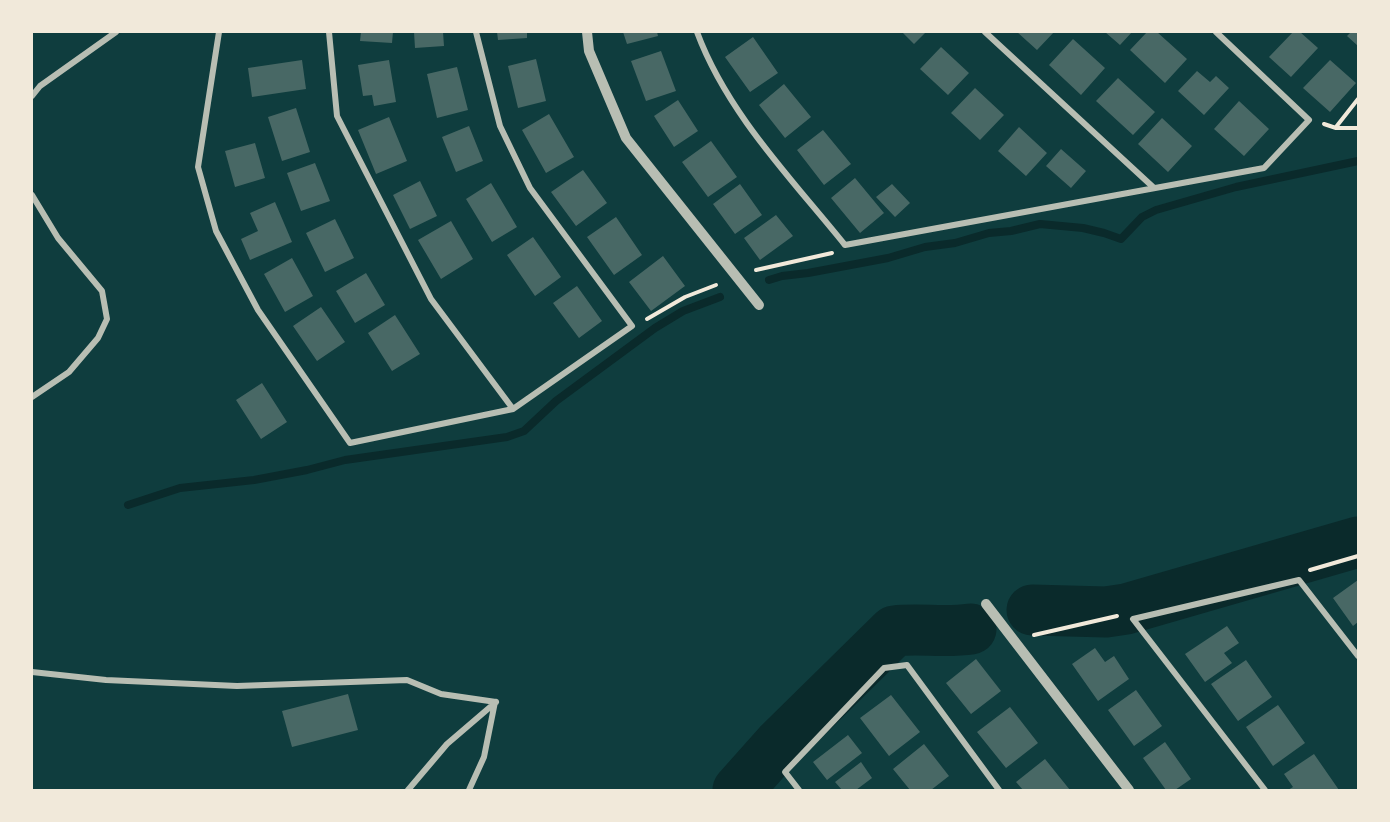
<!DOCTYPE html>
<style>
body{margin:0}
#map{position:relative;width:1390px;height:822px;overflow:hidden;background:#0f3d3e;font-family:Signika,sans-serif}
canvas{display:block}
.frame{position:absolute;inset:0;border:33px solid #f1e9da;pointer-events:none}
</style>
<div id="map">
<canvas width="1390" height="822"></canvas>
<div class="frame"></div>
</div>
<script>
const c = document.querySelector('canvas').getContext('2d');
c.lineJoin = 'round';
function trace(path, color, width, dash) { c.strokeStyle = color; c.lineWidth = width; c.lineCap = dash ? 'butt' : 'round'; c.setLineDash(dash || []); c.stroke(path); }
function fillPath(path, color) { c.fillStyle = color; c.fill(path, 'evenodd'); }
trace(new Path2D(`
 M769,280l13,-4 26,-3 80,-15 37,-11 30,-4 34,-10 22,-2 29,-7 43,4 21,5 17,6 21,-22 14,-7 80,-23 122,-26
 M128,505l52,-17 74,-8 53,-10 38,-10 162,-23 17,-6 32,-30 99,-73 28,-17 37,-14`), '#0a2a2b', 8);
trace(new Path2D(`
 M1032,610l74,2 20,-3 232,-67
 M738,790l41,-46 115,-113c27,-3 50,2 77,-2`), '#0a2a2b', 51);
fillPath(new Path2D(`
 M361,32h32l-1,11 -32,-2z
 M414,32h29l1,14 -29,2z
 M497,32h30v6l-29,2z
 M623,32h34l1,4 -31,8z
 M902,32h24l-12,12z
 M1017,32h37l-17,18z
 M1105,32h27l-12,13z
 M1147,32h10l30,27 -22,24 -35,-33z
 M1293,32h7l18,16 -27,29 -22,-20z
 M1351,32h7v14l-11,-10z
 M753,37l25,36 -28,19 -25,-35z
 M1073,39l32,29 -24,27 -32,-30z
 M941,47l28,26 -21,22 -28,-26z
 M661,51l15,40 -30,10 -15,-40z
 M536,59l10,42 -28,7 -10,-42z
 M302,60l4,29 -54,8 -4,-29z
 M389,60l7,42 -22,4 -2,-11 -9,1 -5,-31z
 M1330,60l26,23 -26,29 -27,-24z
 M457,67l11,43 -31,8 -10,-44z
 M1197,71l13,11 6,-6 13,12 -25,27 -26,-24z
 M1118,78l37,34 -22,23 -37,-34z
 M784,84l27,33 -26,21 -26,-33z
 M975,88l29,27 -24,25 -29,-27z
 M678,100l20,31 -24,16 -20,-31z
 M1239,101l30,28 -25,27 -30,-27z
 M296,108l14,44 -28,9 -14,-44z
 M549,114l25,43 -28,16 -24,-43z
 M389,117l18,44 -31,13 -18,-44z
 M1162,118l30,28 -24,26 -30,-28z
 M469,126l14,35 -27,11 -14,-35z
 M1019,127l28,26 -21,23 -28,-25z
 M823,130l28,34 -27,21 -27,-35z
 M711,141l26,36 -29,20 -26,-35z
 M255,143l10,35 -30,9 -10,-36z
 M1061,149l25,22 -15,17 -25,-22z
 M315,163l15,38 -29,10 -14,-38z
 M583,170l24,33 -31,23 -25,-34z
 M855,178l29,35 -24,20 -29,-35z
 M420,181l17,35 -27,13 -17,-34z
 M491,183l26,44 -25,15 -26,-43z
 M740,184l22,31 -27,19 -22,-30z
 M892,184l18,19 -15,14 -19,-20z
 M275,202l17,40 -42,18 -9,-21 17,-8 -8,-18z
 M776,215l17,21 -33,24 -16,-22z
 M616,217l26,38 -28,20 -27,-38z
 M335,219l19,39 -29,14 -19,-39z
 M451,221l22,38 -32,20 -23,-39z
 M533,237l28,40 -26,19 -28,-41z
 M663,256l22,30 -34,25 -22,-29z
 M292,258l21,38 -28,16 -21,-38z
 M366,273l19,32 -30,18 -19,-32z
 M577,286l25,35 -23,17 -26,-35z
 M321,307l24,35 -28,19 -24,-35z
 M395,315l25,39 -28,17 -24,-38z
 M262,383l25,39 -26,17 -25,-39z
 M1358,580v42l-5,4 -20,-28z
 M1227,626l12,17 -15,10 8,10 -27,19 -20,-28z
 M1095,648l10,14 9,-6 15,23 -31,22 -26,-37z
 M976,659l25,32 -30,23 -25,-31z
 M1246,660l26,37 -34,24 -27,-37z
 M1136,690l26,36 -28,20 -26,-36z
 M348,694l10,36 -66,17 -10,-36z
 M891,695l29,37 -31,24 -29,-38z
 M1278,705l27,38 -32,23 -27,-39z
 M1010,707l28,36 -32,25 -29,-36z
 M848,735l14,18 -35,27 -14,-18z
 M1165,742l26,37 -16,11h-9l-23,-32z
 M924,744l25,32 -18,14h-21l-17,-21z
 M1314,754l25,36h-51l5,-3 -9,-13z
 M1045,759l25,31h-47l-7,-8z
 M861,762l11,16 -16,12h-14l-7,-8z`), '#486865');
trace(new Path2D(`
 M1324,124l12,4h22
 M1336,127l22,-28
 M756,270l76,-17
 M647,319l38,-22 31,-12
 M1310,570l48,-14
 M1034,635l83,-19`), '#f1e9da', 4);
trace(new Path2D(`
 M219,32l-21,135 18,64 42,79 92,133 163,-34
 M329,32l8,84 94,183 82,110 119,-83 -102,-138 -30,-62 -24,-94
 M697,32c30,81 94,146 148,213l419,-77 45,-48 -93,-88
 M985,32l168,155
 M32,96l8,-10 76,-54
 M32,195l26,43 44,53 5,28 -9,19 -29,34 -37,25
 M32,672l74,8 131,6 170,-6 34,14 55,8
 M408,790l39,-46 49,-42
 M469,790l15,-33 11,-55
 M799,790l-14,-18 99,-104 23,-3 92,125
 M1265,790l-132,-171 166,-39 59,76`), '#b8beb3', 6);
trace(new Path2D(`
 M587,32l2,19 37,87 133,167
 M986,604l143,186`), '#b8beb3', 10);
</script>
